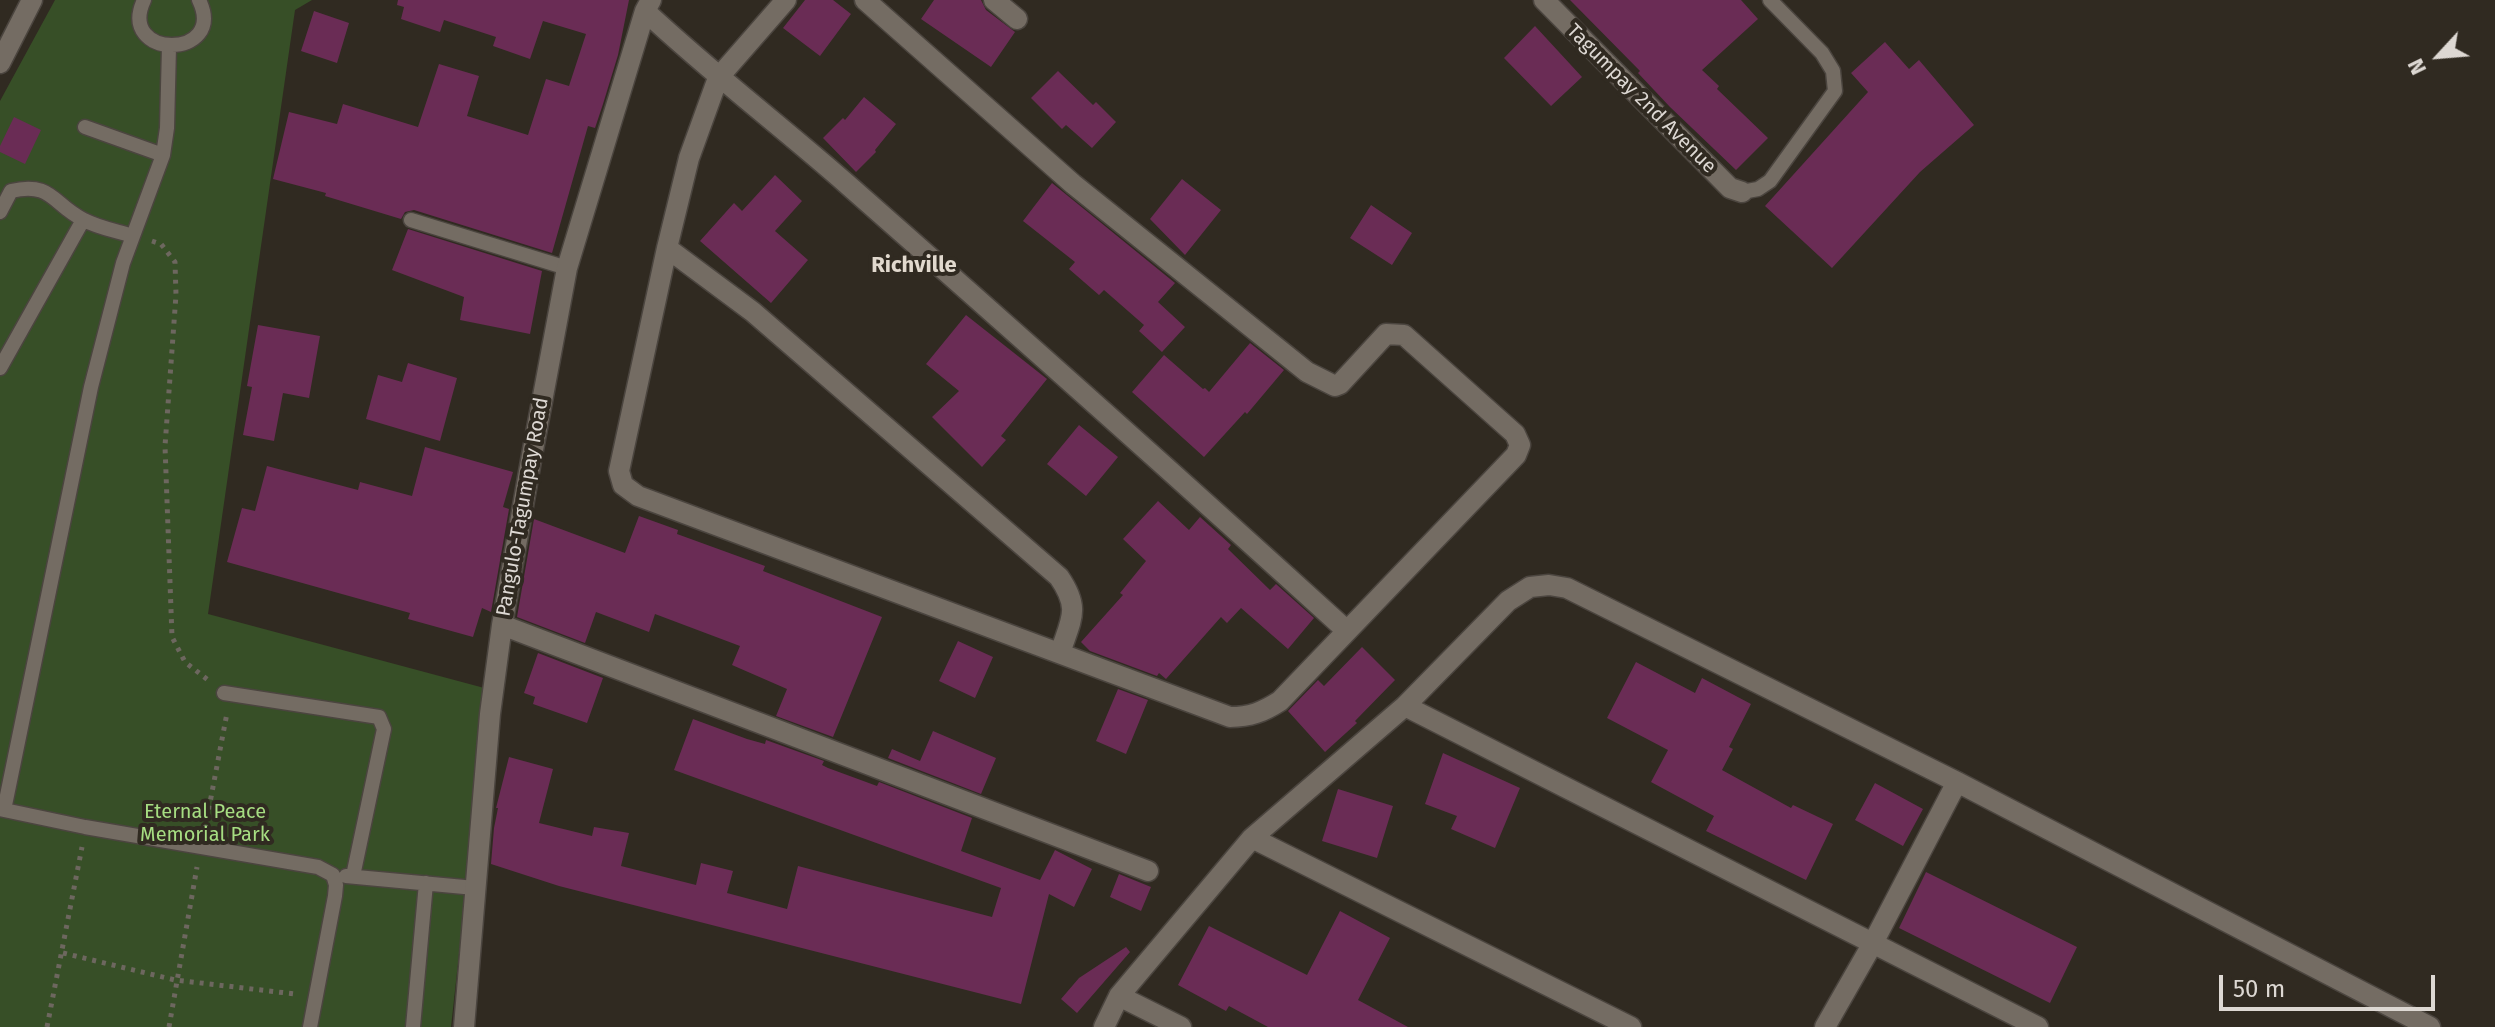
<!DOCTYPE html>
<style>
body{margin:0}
#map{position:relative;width:2495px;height:1027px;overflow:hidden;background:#302a21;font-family:"Fira Sans",sans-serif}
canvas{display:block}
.north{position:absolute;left:2399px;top:16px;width:80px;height:80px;-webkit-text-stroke:6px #302a21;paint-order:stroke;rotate:244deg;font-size:22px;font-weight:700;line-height:32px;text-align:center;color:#ddd8d3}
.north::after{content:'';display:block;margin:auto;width:28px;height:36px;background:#ddd8d3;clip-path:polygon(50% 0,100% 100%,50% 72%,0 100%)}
.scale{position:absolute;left:2219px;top:975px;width:216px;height:36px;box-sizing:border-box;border:4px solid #ddd8d3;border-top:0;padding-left:10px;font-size:24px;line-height:28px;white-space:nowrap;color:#ddd8d3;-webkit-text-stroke:6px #302a21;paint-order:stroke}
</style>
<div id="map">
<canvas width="2495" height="1027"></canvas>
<div class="north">N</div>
<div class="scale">50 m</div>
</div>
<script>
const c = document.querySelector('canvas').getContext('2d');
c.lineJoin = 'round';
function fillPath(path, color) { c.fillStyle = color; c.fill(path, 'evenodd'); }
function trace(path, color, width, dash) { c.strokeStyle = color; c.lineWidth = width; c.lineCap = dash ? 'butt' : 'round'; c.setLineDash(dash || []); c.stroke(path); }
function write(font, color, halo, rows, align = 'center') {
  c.font = font + ' "Fira Sans",sans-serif'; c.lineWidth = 8; c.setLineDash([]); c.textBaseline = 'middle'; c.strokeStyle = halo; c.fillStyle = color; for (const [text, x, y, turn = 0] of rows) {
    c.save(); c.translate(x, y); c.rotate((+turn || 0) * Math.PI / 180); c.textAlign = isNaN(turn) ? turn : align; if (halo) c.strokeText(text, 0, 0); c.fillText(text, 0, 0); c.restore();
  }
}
fillPath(new Path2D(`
 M55,0h257l-17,10 -87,604 280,75 -37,338h-451v-926z`), '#374f27');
fillPath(new Path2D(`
 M398,0h231l-11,55 -15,49 -8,24 -7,-2 -36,127 -138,-43 -9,2 -4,7 -76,-23 1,-3 -53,-14 16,-67 48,12 6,-20 75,23 21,-63 40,12 -12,40 61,19 18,-56 23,7 17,-52 -43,-13 -13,38 -37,-13 3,-9 -52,-17 -4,12 -39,-13 3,-12 -7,-2z
 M805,0h28l18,14 -31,42 -37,-28z
 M934,0h47l5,10 29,22 -24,35 -70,-48z
 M1570,0h171l17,19 -56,51 17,16 -2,3 51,49 -32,32 -66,-63 -32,-34 2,-2z
 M314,11l35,12 -12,40 -36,-12z
 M1535,26l47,51 -31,29 -47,-48z
 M1885,42l24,27 10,-9 55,65 -54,47 -88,96 -67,-62 103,-114 -17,-19z
 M1058,71l35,34 3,-3 20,20 -24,26 -26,-23 -4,4 -31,-31z
 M864,97l32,27 -21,26 1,2 -20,20 -33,-34 20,-20 2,2z
 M14,117l27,13 -16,34 -25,-12v-6z
 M775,175l27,26 -27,30 33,29 -37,43 -71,-62 34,-38 8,8z
 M1182,179l39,31 -36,45 -35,-36z
 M1052,183l123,100 -17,19 27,25 -23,25 -23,-21 5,-6 -40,-35 -5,5 -30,-26 6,-7 -52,-41z
 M1371,205l41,28 -20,32 -42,-27z
 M408,229l134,42 -12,63 -70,-14 4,-23 -72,-27z
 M966,315l81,64 -46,57 5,4 -24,27 -50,-50 27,-26 -33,-27z
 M258,325l62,11 -11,62 -26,-5 -9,48 -31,-6 9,-48 -5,-1z
 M1250,343l34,27 -37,44 -2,-2 -41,45 -72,-65 32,-37 39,34 2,-1 4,4z
 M408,363l49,15 -17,63 -74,-22 12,-44 24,7z
 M1079,425l39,32 -32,39 -39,-32z
 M425,447l88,25 -10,35 6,2 -18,103 -9,-4 -9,29 -65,-18 2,-6 -183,-51 15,-54 13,3 12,-45 91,24 2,-8 52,14z
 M1158,501l31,29 11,-13 31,28 -3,4 42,41 6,-6 38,34 -26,31 -47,-41 -14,15 -6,-6 -55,62 -7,-6 -2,3 -67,-25 -9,-9 42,-47 -3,-2 26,-32 -23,-22z
 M639,516l39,14 -1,4 88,32 -2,5 119,46 -49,120 -57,-21 11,-27 -55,-24 8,-19 -85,-32 -6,18 -53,-20 -11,31 -68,-26 17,-98 91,34z
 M958,641l35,16 -18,41 -36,-17z
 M1362,647l33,33 -40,41 2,2 -32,29 -37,-41 30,-31 6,6z
 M538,653l65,25 -16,45 -54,-19 2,-7 -11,-4z
 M1636,662l59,31 7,-15 49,26 -22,43 4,2 -11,21 69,38 2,-3 40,19 -27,56 -100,-49 8,-15 -63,-34 17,-32 -61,-32z
 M1118,689l30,11 -22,54 -30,-13z
 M693,719l54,20 18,5 1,-4 58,21 -2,4 6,3 49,18 2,-4 93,36 -11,33 79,29 15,-30 37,19 -18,38 -25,-13 -28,110 -462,-118 -68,-22 3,-36 4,-20h-2l13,-51 44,12 -14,54 53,13 2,-9 35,6 -8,33 75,19 5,-22 32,8 -6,22 60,16 11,-43 194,51 9,-29 -327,-118z
 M933,731l63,27 -15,36 -93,-36 4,-9 28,12z
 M1443,753l77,35 -25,60 -44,-19 6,-13 -32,-12z
 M1875,783l48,26 -20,37 -48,-26z
 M1338,789l55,17 -16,52 -55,-17z
 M1926,872l151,75 -27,56 -151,-75z
 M1119,874l32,13 -10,24 -31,-14z
 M1340,911l50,27 -32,62 50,27h-140l-39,-21 -3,5 -48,-26 31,-59 98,49z
 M1126,947l4,5 -53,61 -16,-14 18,-21z`), '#6a2c55');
const lane = new Path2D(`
 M144,0c-28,60 84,60 55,0
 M85,127l78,28
 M1742,192l16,-3 12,-8 65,-90 -2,-20 -11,-18 -52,-53
 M0,212l11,-21c41,-10 42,14 73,29 15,8 33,11 49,16
 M411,220l156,48
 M0,368l83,-148
 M224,693l155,24 5,12 -31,147
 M0,809l85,18 233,40 15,8 3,10 -1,11 -25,131
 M4,810l87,-423 32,-124 40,-108 4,-27 2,-81
 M346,876l129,12
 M413,1027l13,-144`);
const street = new Path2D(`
 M786,0l-68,78 -29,80 -22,90 -48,223 4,14 15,11 592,221c20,0 33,-5 50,-16l236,-246 4,-10 -5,-11 -111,-99 -18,-1 -46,50 -5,2 -28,-14 -234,-188 -208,-184
 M994,0l23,19
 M1544,0l186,188 12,4
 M645,11c65,61 136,115 203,174 167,147 333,295 498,445
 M0,63l32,-63
 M667,248l86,64 306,265c22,32 12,42 1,76
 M502,625l646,246
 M1405,706l633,321
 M1252,838l153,-132 103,-105 22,-14 19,-2 18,3 390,194 473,245
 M1119,996l62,31
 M464,1027l26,-313 12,-89 30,-170 35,-187 78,-257 6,-11
 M1104,1027l15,-31 133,-158 379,189
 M1825,1027l48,-84 84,-161`);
trace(lane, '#4b453f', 17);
trace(street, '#4b453f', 23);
trace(new Path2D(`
 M152,241l9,3 14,18 1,33 -11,151 7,191 13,25 23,18
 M205,829l22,-116
 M63,953l112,27 120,14
 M47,1027l35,-180
 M169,1027l28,-160`), '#6d675f', 5, [4, 6]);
trace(lane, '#746c63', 14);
trace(street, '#746c63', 20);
write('20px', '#ddd8d3', '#302a21', [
 ["Tagumpay 2nd Avenue",1641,99,45],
 ["Pangulo-Tagumpay Road",523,507,-80]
]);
write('20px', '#a6dd82', '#302a21', [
 ["Eternal Peace",205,812],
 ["Memorial Park",205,835]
]);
write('bold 22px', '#e1d9ce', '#302a21', [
 ["Richville",914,266]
]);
</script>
